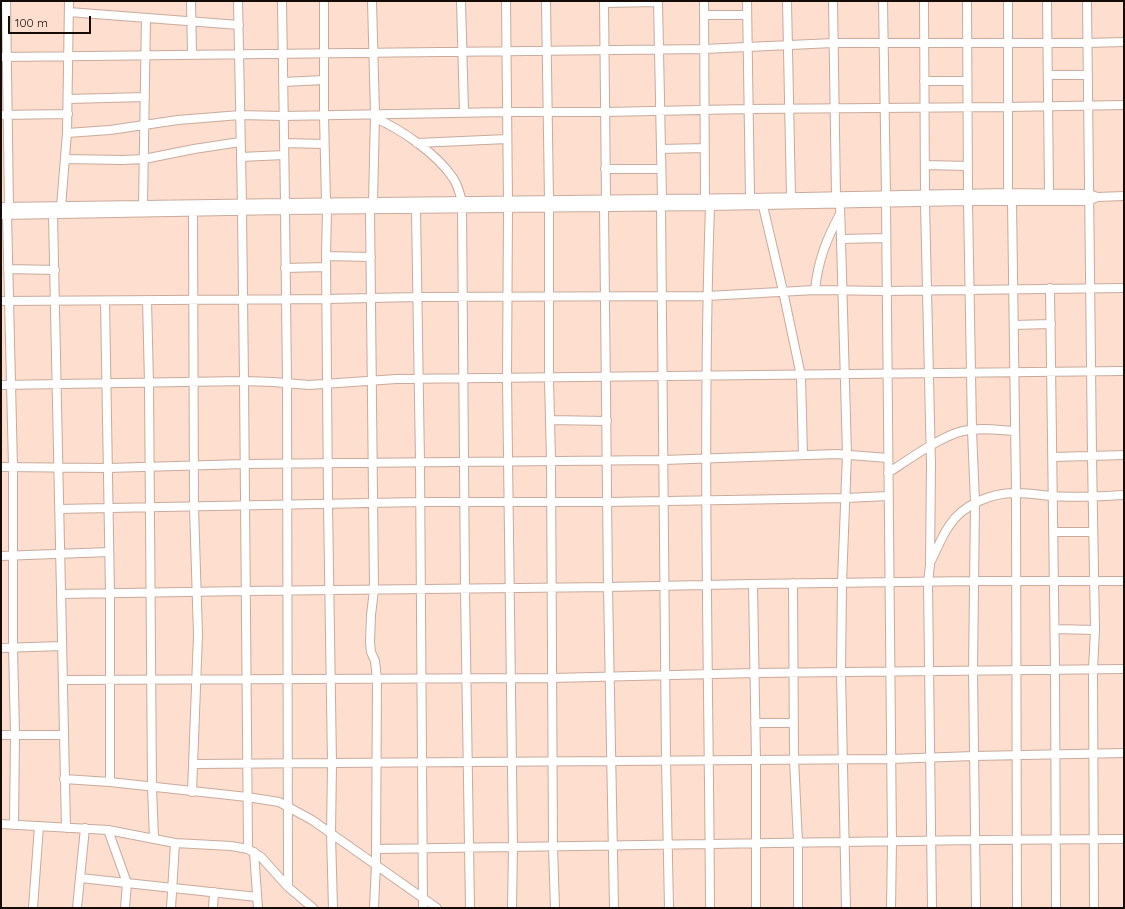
<!DOCTYPE html>
<style>
body{margin:0}
#map{position:relative;width:1125px;height:909px;overflow:hidden;background:#fddecf;font-family:Quicksand,sans-serif}
canvas{display:block}
.frame{position:absolute;inset:0;border:2px solid #160c07;pointer-events:none}
.scale{position:absolute;left:8px;top:16px;width:83px;height:18px;box-sizing:border-box;border:2px solid #160c07;border-top:0;padding-left:5px;font-size:12px;line-height:14px;white-space:nowrap;color:#160c07;-webkit-text-stroke:3px #fddecf;paint-order:stroke}
</style>
<div id="map">
<canvas width="1125" height="909"></canvas>
<div class="frame"></div>
<div class="scale">100 m</div>
</div>
<script>
const c = document.querySelector('canvas').getContext('2d');
c.lineJoin = 'round';
function trace(path, color, width, dash) { c.strokeStyle = color; c.lineWidth = width; c.lineCap = dash ? 'butt' : 'round'; c.setLineDash(dash || []); c.stroke(path); }
const minor = new Path2D(`
 M6,1l3,206
 M191,1l1,53
 M238,1l4,203
 M282,1l3,202
 M324,1v114l2,88
 M372,1l3,113 -2,89
 M461,1l3,111
 M506,1l2,200
 M546,1l3,199
 M604,1l2,198
 M658,1l4,198
 M704,1l1,197
 M747,1l3,197
 M787,1l4,196
 M833,1l3,195
 M883,1l3,194
 M924,1l1,194
 M967,1l1,193
 M1008,1v192
 M1047,1l2,192
 M1087,1l5,455 3,174 -2,39 1,239
 M604,3l54,-1
 M69,12l170,13
 M704,15h43
 M1,57l703,-8 129,-6h254l37,-1
 M1048,75h40
 M924,81h43
 M283,82l41,-2
 M68,99l77,-2
 M1,115l67,-1
 M375,118c26,11 62,36 78,60 5,7 7,16 9,24
 M67,133l43,-3 68,-10 62,-5 43,1 224,-4h98l143,-3 260,-2 116,-2
 M284,143l40,1
 M417,143l90,-4
 M661,149l44,-1
 M241,157l43,-2
 M65,159l58,1 21,-1 50,-10 46,-7
 M925,165l43,1
 M605,169h56
 M968,201l4,229 3,73 -2,167 3,238
 M1012,201l4,292 1,415
 M886,203l6,639 -1,66
 M925,203l6,261 -1,101 -2,17 4,326
 M840,204l7,250 -5,129 -1,89 5,236
 M143,205l3,-187
 M661,206l5,554 3,148
 M710,206c-8,234 -1,468 0,702
 M763,206l20,85 18,85 2,79
 M1,207l284,-4 465,-5 258,-5 81,1 8,3 27,-1
 M61,207l6,-74 2,-132
 M604,207l4,380 6,321
 M508,208l-1,171 6,468 -1,61
 M549,208v171l2,82 2,386 2,61
 M462,209l3,380 5,319
 M285,210l2,173 1,504
 M327,210l-1,46 45,1
 M370,210l4,380 -3,25 -1,27 1,10 4,9 2,18 -1,185 -2,44
 M416,210l4,252 3,446
 M242,211l2,170 4,468
 M1,215l284,-5 425,-4 258,-5h120l9,-4
 M7,215l6,252v181l2,86 -1,91
 M53,215l13,613
 M841,239l45,-1
 M326,256l2,248 4,260 -1,70 2,74
 M285,268l41,-1
 M8,269l47,1
 M1050,288l5,381 1,239
 M815,290c3,-29 11,-50 25,-76
 M147,300l2,83 3,404 2,52
 M1,301l326,-2 90,-2 290,-1 108,-6 72,1 237,-3
 M105,301l5,292v189
 M1014,325l37,-1
 M1,385l243,-4 29,1 36,3 87,-6 728,-8
 M550,420l57,1
 M1053,457l71,-2
 M1,467l107,1 136,-4 419,-4 174,-6 51,4
 M888,473c20,-13 53,-37 75,-42 17,-4 35,-1 52,0
 M59,509l361,-7h188l238,-4 42,-2
 M1053,532h40
 M1,556l108,-4
 M931,561c6,-12 11,-25 18,-35 14,-22 44,-34 69,-33 11,0 22,2 33,3 24,2 49,0 73,-1
 M793,583l1,176 4,83v66
 M753,584l3,176v148
 M62,594l183,-3 363,-4 145,-3 221,-3h150
 M1055,629l40,1
 M1,648l61,-2
 M63,680l490,-2 201,-5 370,-4
 M755,723h39
 M1,735h63
 M193,764l697,-5 84,-3 150,-3
 M64,779l46,3 137,15 32,5 33,18 125,88
 M192,792l6,-157 -4,-128 -1,-295
 M1,824l107,6 67,13 56,3 17,3 13,8 27,30 25,21
 M108,830l19,53 -2,25
 M376,849l599,-9 149,-1
 M254,852l4,56
 M80,878l177,19
 M33,908l6,-82
 M77,908l8,-80
 M171,908l4,-65
 M213,908l1,-16`);
trace(minor, '#c8ab9c', 10);
trace(minor, '#fff', 8);
</script>
